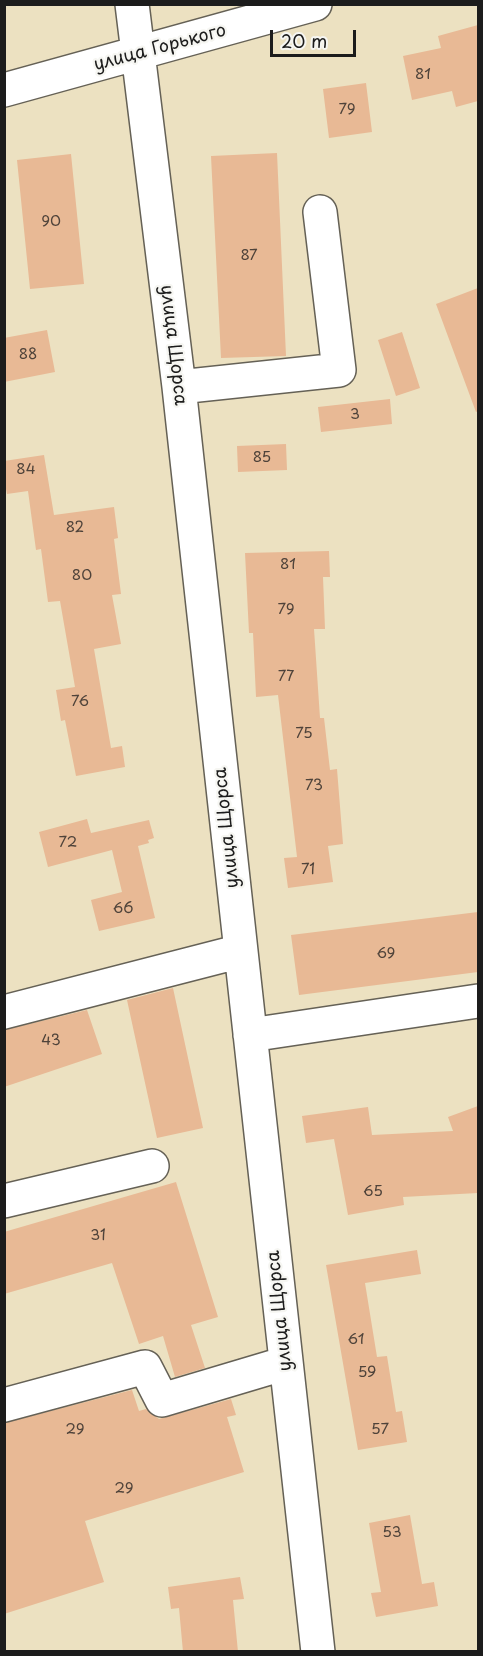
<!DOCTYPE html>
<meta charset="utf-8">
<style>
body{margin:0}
#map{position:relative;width:483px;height:1656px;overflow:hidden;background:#ece1c1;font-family:"Playpen Sans",sans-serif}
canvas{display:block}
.frame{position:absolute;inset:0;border:6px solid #1c1c1c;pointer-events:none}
.scale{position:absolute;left:270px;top:30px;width:86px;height:27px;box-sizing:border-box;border:3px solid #1c1c1c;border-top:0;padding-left:8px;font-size:18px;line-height:21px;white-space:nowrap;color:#1c1c1c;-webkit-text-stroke:4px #f6f6f2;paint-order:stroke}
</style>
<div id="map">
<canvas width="483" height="1656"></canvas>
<div class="frame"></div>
<div class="scale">20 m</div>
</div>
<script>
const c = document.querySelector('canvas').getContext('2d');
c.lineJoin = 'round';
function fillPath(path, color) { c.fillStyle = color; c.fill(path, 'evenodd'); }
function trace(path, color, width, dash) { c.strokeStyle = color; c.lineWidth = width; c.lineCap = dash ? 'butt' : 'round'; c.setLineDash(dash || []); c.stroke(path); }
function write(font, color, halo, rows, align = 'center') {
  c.font = font + ' "Playpen Sans",sans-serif'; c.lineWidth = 4.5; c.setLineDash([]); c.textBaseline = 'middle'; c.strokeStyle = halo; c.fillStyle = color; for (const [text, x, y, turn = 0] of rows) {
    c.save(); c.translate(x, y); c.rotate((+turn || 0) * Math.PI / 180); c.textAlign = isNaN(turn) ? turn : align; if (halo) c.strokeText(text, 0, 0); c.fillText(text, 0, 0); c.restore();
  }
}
fillPath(new Path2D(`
 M478,25v76l-22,6 -4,-16 -40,9 -9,-44 38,-8 -3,-12z
 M366,83l6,49 -43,6 -6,-49z
 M277,153l9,203 -65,2 -10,-202z
 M71,154l13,130 -54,5 -13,-129z
 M478,288v123l-2,1 -40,-108z
 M47,330l8,42 -51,10v-44z
 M402,332l18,56 -24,8 -18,-56z
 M390,399l2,25 -71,8 -3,-25z
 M286,444l1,26 -49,2 -1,-26z
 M44,455l10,60 60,-8 4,31 -4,1 7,55 -9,1 9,49 -27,5 17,99 11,-2 3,21 -49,9 -11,-56 -4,1 -5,-31 19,-3 -15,-86 -12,1 -7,-53 -5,1 -8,-59 -21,3 -3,-15v-18z
 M329,551l1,26h-7l2,52h-11l6,89h4l6,52 7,-1 6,75 -15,2 5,36 -45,6 -4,-30 13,-1 -19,-162 -22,2 -3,-64h-4l-4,-80z
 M87,819l4,14 58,-13 5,18 -6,2 1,3 -11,3 17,72 -56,13 -8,-31 31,-8 -10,-42 -64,17 -9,-35z
 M478,912v60l-179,23 -8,-60z
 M173,988l30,140 -46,10 -30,-138z
 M87,1010l15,44 -98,33v-57z
 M478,1106v87l-75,4 1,8 -56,10 -14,-76 -28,4 -4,-27 66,-9 4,28 81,-4 -5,-14z
 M176,1182l42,135 -27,8 14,43 -30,9 -12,-41 -24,8 -27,-81 -108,31v-62z
 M417,1250l4,24 -56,9 12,74 10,-1 9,56 6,-1 5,31 -49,8 -32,-185z
 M132,1390l7,21 7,-2 13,10 72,-20 5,16 -9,2 17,55 -159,49 19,61 -100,32v-191z
 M410,1515l12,69 12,-2 4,24 -62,11 -5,-24 10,-1 -12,-69z
 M240,1577l4,22 -11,1 5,52h-55l-4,-44 -8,1 -3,-22z`), '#e8b995');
const minor = new Path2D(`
 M132,4l47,383 139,1265
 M4,90l311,-86
 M179,387l160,-17 -19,-158
 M4,1012l237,-61
 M250,1035l228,-34
 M4,1201l148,-35
 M4,1405l141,-38 17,33 124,-37`);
trace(minor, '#656156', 36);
trace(minor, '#fff', 33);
write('15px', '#4f433a', null, [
 ["81",423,75],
 ["79",347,110],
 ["90",51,222],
 ["87",249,256],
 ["88",28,355],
 ["3",355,415],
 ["85",262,458],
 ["84",26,470],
 ["82",75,528],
 ["81",288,565],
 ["80",82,576],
 ["79",286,610],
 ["77",286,677],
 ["76",80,702],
 ["75",304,734],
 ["73",314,786],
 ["72",68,843],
 ["71",308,870],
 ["66",123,909],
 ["69",386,954],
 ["43",51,1041],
 ["65",373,1192],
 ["31",98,1236],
 ["61",356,1340],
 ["59",367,1373],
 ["29",75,1430],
 ["57",380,1430],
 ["29",124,1489],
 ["53",392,1533]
]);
write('18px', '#1c1c1c', '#f6f6f2', [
 ["улица Горького",160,48,-15],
 ["улица Щорса",173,345,83],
 ["улица Щорса",227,828,-96],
 ["улица Щорса",280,1311,-96]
]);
</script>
